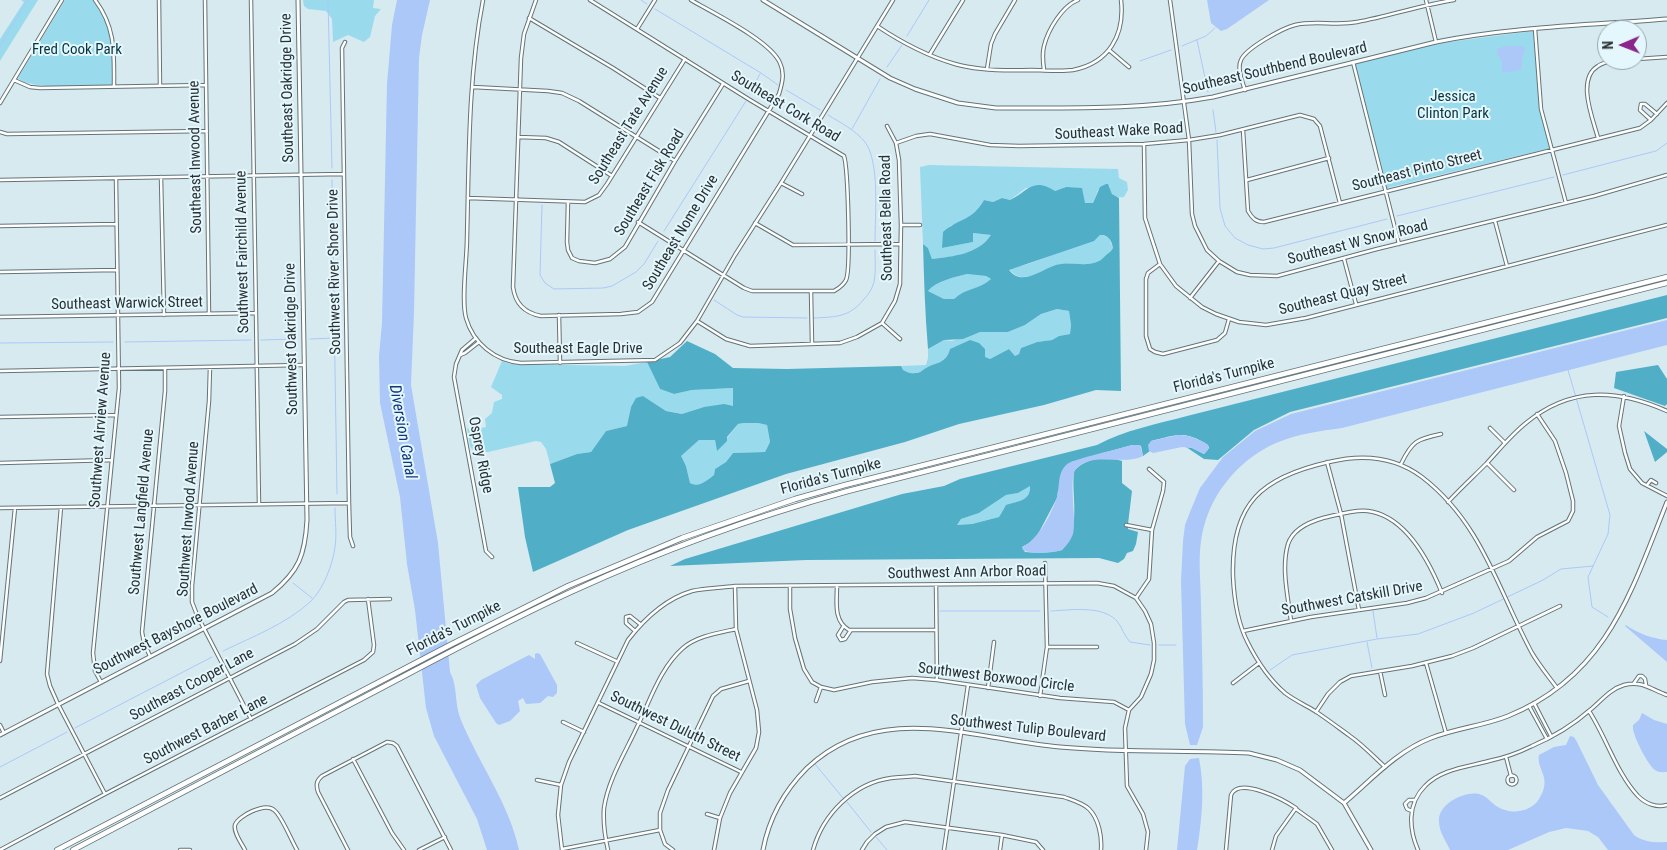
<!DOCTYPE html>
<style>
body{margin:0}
#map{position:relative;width:1667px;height:850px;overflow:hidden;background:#d7eaf0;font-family:"Roboto Condensed",sans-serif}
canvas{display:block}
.north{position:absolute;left:1597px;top:20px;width:50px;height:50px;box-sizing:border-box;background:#e4f7fd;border:1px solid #9aa8ac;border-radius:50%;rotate:269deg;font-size:14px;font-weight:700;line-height:20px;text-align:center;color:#2a3133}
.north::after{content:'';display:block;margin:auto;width:18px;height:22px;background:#8b258c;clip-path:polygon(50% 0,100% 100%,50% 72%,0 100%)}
</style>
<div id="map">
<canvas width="1667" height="850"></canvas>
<div class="north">N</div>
</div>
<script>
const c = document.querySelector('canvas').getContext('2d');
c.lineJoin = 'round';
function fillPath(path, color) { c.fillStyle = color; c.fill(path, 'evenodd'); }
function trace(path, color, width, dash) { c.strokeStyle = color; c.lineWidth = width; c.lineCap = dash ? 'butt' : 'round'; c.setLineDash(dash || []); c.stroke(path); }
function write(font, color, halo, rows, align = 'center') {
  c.font = font + ' "Roboto Condensed",sans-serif'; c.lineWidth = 4; c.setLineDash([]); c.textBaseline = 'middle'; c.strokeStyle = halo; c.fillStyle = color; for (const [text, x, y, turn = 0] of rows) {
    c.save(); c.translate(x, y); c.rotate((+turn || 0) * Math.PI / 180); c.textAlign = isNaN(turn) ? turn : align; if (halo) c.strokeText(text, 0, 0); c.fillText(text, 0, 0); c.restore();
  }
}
fillPath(new Path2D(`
 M21,0h17l-38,61v-22l24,-37z
 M65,0h28c21,25 20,54 20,85 -19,0 -83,6 -95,-7z
 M303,0h71l-1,8 8,1 -6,7 -5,21 -6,5 -16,-7 -15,7 -1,-23 -6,-8 -18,-2 -4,-3z
 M1533,31l6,72 11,45 -163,40 -32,-124 86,-21z
 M929,165l189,4 1,9 8,4 1,8 -4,7c-9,1 -13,-2 -15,-11l-11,4 -5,13h-8l-3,-6 -16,-10 -11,4 -29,-3 -16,12 -8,-2 -9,4 -9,-2c-8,14 -19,20 -34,26l-8,22 31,-6v-9l18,2c-16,21 -34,21 -59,24l-4,-11 -5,-4 -3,-77z
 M1100,235h2l7,3 4,10c-2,4 -5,5 -8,8 -11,13 -28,6 -44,8 -17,2 -37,25 -52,5l19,-5 68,-25z
 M967,274l19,2 5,3c-13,12 -25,9 -37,20h-10l-16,-8c8,-10 26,-14 39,-17z
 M1057,309l12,2 2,14 -1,9 -11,2 -7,4 -15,2 -16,6 -2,6 -4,2 -6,-7 -19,10 -40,-10c-4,15 -14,13 -24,19 -5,3 -6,5 -12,5 -4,1 -8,-1 -12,-3l-1,-4 25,-1 2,-7v-9l16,-9 8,1 28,-9h28l17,-7 16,-11z
 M502,361l8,3 115,2 22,-4 13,27 14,5 18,-4 41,-2v18l-29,1 -21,7 -17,-3 -23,-15 -12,11 -3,19 -22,5 -15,21 -14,2 -27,10 -4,-15 -5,-7 -5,-1 -48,11h-14l-4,-6 -3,-18 4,2 15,-3 -1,-8 7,-6 2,-11 8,-3v-4l-11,-8z
 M744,423h14l9,2 3,17 -5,10 -32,1 -7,9 -11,7 -1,6c-8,6 -15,13 -24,8l-4,-17 -6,-10 19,-16h16l2,11 21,-27z
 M1030,485v8l-5,7 -11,3 -10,5 -5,9 -27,7 -15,1 4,-6 18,-6 27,-18 12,-2z`), '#99dbed');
fillPath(new Path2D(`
 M1106,184h2l4,10 7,4 2,193 -25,-1 -52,15 -85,19 -54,18 -119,32 -158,56 -95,42 -8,-35 -7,-50h32l5,-4 -5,-19 27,-10 14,-2 15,-21 21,-5 4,-19 5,-9 7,-2 23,15 16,3 22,-7 20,-3 9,2v-18l-41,2 -18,4 -14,-5 -13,-27 23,-5 17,-16 28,13 18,14 54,1 114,-3 2,4c4,2 7,4 12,3 5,0 6,-2 11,-5 10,-6 20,-4 24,-19l20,-9 9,3 6,6v8l5,2 19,-10 6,7 4,-2 2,-6 16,-6 15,-2 7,-4 11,-2 1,-9 -2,-14 -12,-2 -16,5 -16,11 -17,7h-28l-17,7 -19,1 -16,9c-3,-35 -4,-70 -5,-105l5,4 4,11c22,-3 45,-4 59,-24l-18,-2v9l-31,6 1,-16c16,-14 29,-11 41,-32l9,2 9,-4 8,2c19,-9 22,-23 45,-9l11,-4 16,1 3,15h8l7,-16zM1100,235c8,-1 12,6 13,13 -2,4 -5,5 -8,8 -11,13 -28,6 -44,8 -16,1 -37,25 -52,6l85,-29zM967,274l19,2 5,3c-12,11 -26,9 -37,20h-10l-16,-8c8,-10 27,-14 39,-17zM744,423h14l9,2 3,17 -5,10 -32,1 -7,9 -11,7 -1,6c-8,6 -15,13 -24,8l-4,-17 -5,-10 18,-16h16l2,11 10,-10v-4l11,-13z
 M1667,295v23l-377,94 -36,18 -36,30 -14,-1 -18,-12 6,1 12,6 5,-6 -1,-3c-24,-15 -31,-10 -57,-4l-1,10 -7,5 -2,-10 -9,-1 -61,17 -13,29 -1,7 -20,38 -4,5 -11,6 3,5c12,1 26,1 37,-2 20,-22 9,-53 12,-79 8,-9 23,-14 35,-13 4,0 8,2 13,3v22l10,8 -4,33 -3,-1 -1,3 4,1v2l10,3 -2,12 -3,7 -6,2 -3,6 -6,4 -19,-5 -293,2 -136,6 15,-7 217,-65 42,-8 16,-7 137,-34c28,-15 60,-21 90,-29zM1030,486c1,15 -12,15 -24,19l-7,12 -27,7 -15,1 4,-6 18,-6 27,-18 12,-2z
 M1658,365l9,14v25l-2,2 -51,-18 2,-16z
 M1644,431l23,18v3l-12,10z`), '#50afc7');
fillPath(new Path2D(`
 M397,0h33l-8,35 -3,23 -5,254 -3,73 27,158 12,129c8,14 4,32 11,48 18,44 48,83 58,130h-32l-10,-31 -43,-83 -8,-28 -11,-98 -8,-46 -7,-67 -20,-94 -1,-47 3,-33 5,-239 5,-59z
 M1207,0h62l-42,29 -6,2 -10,-8z
 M1506,46h17l2,3 -3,11v8l-2,2 -17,3 -1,-2v-10l-5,-7v-5z
 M1667,320v25l-325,83c-22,3 -45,6 -66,15 -40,18 -69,55 -75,98 -3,21 0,44 0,65 1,40 2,81 2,121l-6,18h-7l-5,-21 -4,-143 2,-40 2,-16 5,-13 10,-24 23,-31 32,-26 36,-17z
 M1178,435c12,0 20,4 30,10v5l-4,4 -12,-6 -10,-1 -29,6 -4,-2 -1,-6 3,-4z
 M1132,445h8l3,11c-19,10 -52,-5 -67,13 -8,9 1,50 -3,65 -2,6 -6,11 -11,16 -11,3 -29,5 -39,0l-1,-3c16,-7 30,-34 35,-50 3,-11 0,-23 9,-32 6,-6 54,-16 66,-20z
 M1626,625c11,8 27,14 41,15v22l-42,-36z
 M537,653l3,1 17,31v8l-4,4 -5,-1 -8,7 -14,1 -3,-6 -5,3 2,10 -10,10 -11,4 -3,-2 -16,-25 -4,-13 5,-5 48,-25 6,4v-5z
 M1642,713l12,7 13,4v48c-4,0 -8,1 -12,-2 -7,-5 -24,-37 -22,-45l6,-5z
 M1570,736l4,1 3,5 21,43 36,50c9,7 22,8 33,7v8h-59l-10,-13 -10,-6 -22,-3 -17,4 -41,18h-58c-4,-9 -11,-18 -11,-29 -1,-17 25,-30 40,-27 8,2 12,9 19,13 13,8 33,5 41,-8 14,-22 -3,-29 0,-44l15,-8 12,-2z
 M1199,758c6,31 3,61 -2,92h-20l8,-84 5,-7z`), '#abc8f9');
trace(new Path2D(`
 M328,0l4,168
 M641,0l6,4
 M655,9l106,64 17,12
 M907,36l22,-36
 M1197,40l11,52
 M0,46l28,-46
 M1182,46l24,-10 9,-8
 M1140,61l31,-11
 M887,67l15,-22
 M786,90l34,20
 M750,93l10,-19
 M1213,110l3,22
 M828,115c13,8 27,15 37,27 15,20 10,73 10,99
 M852,129l28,-50
 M1217,140l3,68 5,18 10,12 13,7 15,4 11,-1 113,-29
 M1563,175l85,-22 8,-2 11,-8
 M332,180l5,314
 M542,205l-2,70 5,8 9,6 49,-1 9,-2 24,-14 8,-8 14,-23
 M1397,216l157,-39
 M664,231l82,-130
 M714,300l23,15 6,2 64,1
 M814,318c22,-1 36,-1 50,-19 5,-5 8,-10 10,-17 2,-10 1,-22 1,-32
 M310,339l24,-1
 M261,340l36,-1
 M125,342l126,-2
 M0,343l113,-1
 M1568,370l42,145 -2,19 -20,43 4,30 16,10
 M293,583l19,15
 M940,611h100
 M1051,611c20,-1 51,-6 66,10 5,6 7,15 13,21l20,3
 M1373,611l4,27
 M1367,642l5,26
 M1159,645h17
 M223,651c29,-14 63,-27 87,-49 13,-12 23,-38 25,-55 2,-13 0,-26 0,-39
 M1270,670l22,-15 85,-16 41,-5 56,-21 69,-33 18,-11 32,-3
 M75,728l137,-71
 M815,764l28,34
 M0,767l67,-35
 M847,802l24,30
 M876,837l11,13`), '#abc8f9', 1);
const minor = new Path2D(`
 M95,0c21,28 19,53 19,86
 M159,0l1,86
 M205,0l4,314
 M251,0l8,504
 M483,0c-15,78 -14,159 -16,238 0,21 -6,62 -1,80 7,25 29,43 55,45l134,-3 25,-17 17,-22 38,-66 46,-72 112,-183
 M536,0l-12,34 -3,24 -8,229c2,16 12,26 28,29l80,-2 17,-2 14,-10 127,-208c3,-10 6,-21 1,-31 -9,-22 -67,-50 -89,-63
 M590,0l160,100 94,56c4,12 7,114 2,124 -3,6 -7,8 -12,11h-82l-8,-3 -106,-66
 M1170,0l19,140 3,74 3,12 12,24 12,11 18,11 13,3 27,1 100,-27 217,-53 73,-21
 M1426,0l10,42
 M529,18l84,50 47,30
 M877,26c24,16 50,30 78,38 25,7 51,7 76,6 13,0 29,2 42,0 36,-7 52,-35 48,-70
 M637,29l18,-29
 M1535,29l6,80 25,94
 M345,42l-3,6 7,455 1,34 3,9
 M1109,50l20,17
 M930,54l33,-54
 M1637,59l30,-2
 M1353,62l46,182
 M987,69l4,-25 4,-10 20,-34
 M1044,70c-1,-7 -2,-16 0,-24 4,-16 18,-40 34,-46
 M14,80l16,7 10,1 166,-3
 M473,87l75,4 14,2 17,8 96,60
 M1245,90c-3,-9 -8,-22 -4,-30 5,-12 42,-32 54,-35 18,-5 42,1 62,-3 33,-6 64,-17 97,-22
 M0,103l62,-103
 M1651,120l-11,-10 1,-6h4l12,10
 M1243,130l5,81c4,7 8,11 16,11l376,-94 11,-8 16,-17
 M0,132l7,2 200,-3
 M518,137l28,1 13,4 53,34
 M1598,138c-5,-19 -22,-59 0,-72 4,-3 10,-4 15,-6
 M896,143l20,-7 14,-2 60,11 29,1 125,-2 45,-4 31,-5 80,-20 14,4 6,7 20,77
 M1144,144l1,74 15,46 16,22 26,21 14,7 23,8 27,3 40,-7 361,-93
 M161,177l3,138
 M0,180l344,-6
 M1247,180l82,-22
 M781,183l21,11
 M468,198l117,4 14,-7 8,-11 78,-125
 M568,202l-1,40 1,8 4,8 7,3 16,2 15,-4 15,-12 50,-86 48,-77
 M1495,221l12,45
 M755,223l38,22 107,-1
 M901,225h19
 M0,226l116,-2
 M1344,259l12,45
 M1160,264l-12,9 -2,6v57l4,13 5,3 8,2 54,-14 8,-7 4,-14
 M0,272l117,-2
 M811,292l1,51
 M1190,298l29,-37
 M559,315l1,48
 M0,317l255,-4
 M697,321l29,18 24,7 90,-3 17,-6 25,-14 13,-22 5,-17 1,-59 -2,-65 -3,-17 -9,-17
 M882,323l18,16
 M476,338l-14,12 -6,14 -2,13 32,174 6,6
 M460,355l5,-2 14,-11
 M210,367l-1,34 -17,185v16l5,13 54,104
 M0,371l303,-6
 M1624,396l-5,30 6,27 5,16 12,14 25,13
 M0,417l116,-2
 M1490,428l15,15
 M1327,462l14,52 18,96
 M0,463l112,-3
 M1487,463l27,27
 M1401,464c11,-23 16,-25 40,-30
 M1647,485l4,-5 5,3
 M1448,502c12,-13 25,-25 38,-38 13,-14 25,-29 40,-41 45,-37 91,-34 141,-12
 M61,507l-14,167 3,12 8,18 47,90
 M0,508l349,-5
 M1126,525l26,5
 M936,585l1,95
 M790,586v23l5,29 9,31 8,13 9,5 13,3 38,-8 40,-4 25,2 123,18 54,4 15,8
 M837,586c0,15 -4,35 12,44h87
 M1136,598l13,-19 3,-49 11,-39 1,-9 -15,-13
 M1291,621c-3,-24 -10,-53 -3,-77 5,-15 21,-22 35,-26 14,-3 31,-9 45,-7 38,5 61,50 74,82
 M843,627l-5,8 3,5 4,-1 6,-9
 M635,631l-9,-8v-6l4,-1 10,8
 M1243,631l68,-14 96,-14 19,-5 83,-37 28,-24 31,-16 5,-10v-10l-7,-28 -11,-32 -18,-27
 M577,643l39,18
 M1047,647h50
 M150,656l-6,-13 -2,-11 23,-241v-23
 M0,661l15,-153
 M1426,663l20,70
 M1380,671l5,24
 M101,682l-6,-11 -2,-18 26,-265 -3,-210
 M1233,683l26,-20
 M1634,683l5,-7h3l3,3 1,6
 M988,688l6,-46
 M1040,696l7,-49 -2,-84
 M816,701l5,-14
 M599,703l142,69
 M1534,703l17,33
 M1529,706l18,33
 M1589,711c17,26 28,63 49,85 8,8 19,12 29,9
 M1316,712l12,-18 12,-12 11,-6 61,-10 40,-10 21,-8 87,-42
 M563,722l21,10
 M0,725l4,8
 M1506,757l5,19
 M353,759l39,74 12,17
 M1385,767c-11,-10 -22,-22 -35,-31 -11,-8 -23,-17 -35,-25 -10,-6 -21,-11 -30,-18 -15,-13 -28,-32 -37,-50 -11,-21 -14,-44 -15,-67 -2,-73 29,-99 96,-114 33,-8 65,-6 93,15 60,46 76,113 110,176 7,12 17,24 25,35
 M1507.5 780a4.5 4.5 0 1 1 9 0a4.5 4.5 0 1 1-9 0Z
 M537,780l24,5
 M0,798l295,-154 22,-15 27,-27 4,-2 42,-1
 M1296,809l21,15 15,26
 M1412,811l-5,-2 -2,-5 4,-4h6
 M707,814l13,4
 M562,849l98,-19
 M0,850l105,-56 259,-134 9,-8 1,-7 -6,-46
 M180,850h10
 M245,850c-3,-6 -12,-18 -10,-25 3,-9 30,-23 39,-15 8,6 17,30 23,40
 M348,850l-30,-58c-2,-7 -2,-11 4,-16l65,-34 6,1 4,3 54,104
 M419,850l26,-13
 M562,850l-4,-35 3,-30 8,-23 59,-122c17,-22 37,-41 64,-49 14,-3 29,-3 43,-5l362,-3 17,3 22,12 9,13 6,13 3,19v17l-3,14 -10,23 -12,13 -4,18 2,58 16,28 5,18 -2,18
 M608,850c-3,-13 -5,-28 -4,-42 4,-28 21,-55 33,-81 13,-26 23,-59 46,-79 14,-12 35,-15 53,-19
 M673,850l-8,-6 -5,-14v-17l8,-23 45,-94 8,-7 28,-8
 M714,850l6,-32 10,-25 26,-45 3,-16 -2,-22 -21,-81 -1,-43
 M813,850c10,-36 41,-67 78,-72 8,-1 16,-1 24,-2l149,21c8,3 19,6 25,12 10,10 13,28 12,41
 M862,850l5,-8 8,-8 11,-7 19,-5 97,13 34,7 7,8
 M944,850l24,-165
 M1000,850l2,-15
 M1226,850l5,-55c8,-19 53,5 65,13l-20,28 -4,14
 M1418,850c-9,-21 -11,-46 7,-64 16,-17 42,-19 64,-25 14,-3 29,-8 43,-15 21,-9 41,-21 58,-36 11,-9 20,-21 34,-25 18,-5 28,5 43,10`);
const tertiary = new Path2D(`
 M763,0l127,78 25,11 43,14 38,5h18c67,0 133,1 199,-11l223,-55c76,-15 154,-17 231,-23
 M0,735l272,-142c27,-22 33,-38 35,-73l-9,-520
 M1344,803c27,-23 53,-52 87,-65 25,-10 52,-12 77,-22 99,-40 123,-124 159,-214
 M763,850c6,-32 21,-59 44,-82 73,-69 166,-29 253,-21 62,6 126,3 189,6l28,7 23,10 44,33 27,47`);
const motorway = new Path2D(`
 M57,850l395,-206 116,-58 114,-48 113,-39 50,-14 822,-208
 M73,850c91,-48 183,-96 274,-144 75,-39 149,-80 226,-115 89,-41 181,-74 275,-100l819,-208`);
trace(minor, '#637479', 4.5);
trace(tertiary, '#637479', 5);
trace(motorway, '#637479', 6);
trace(minor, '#fff', 2.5);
trace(tertiary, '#fff', 3);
trace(motorway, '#fff', 4.5);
write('15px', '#06343e', '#e4f7fd', [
 ["Fred Cook Park",77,50],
 ["Jessica",1453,97],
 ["Clinton Park",1453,114]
]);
write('15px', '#2a3133', '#e4f7fd', [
 ["Southeast Southbend Boulevard",1275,69,-13],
 ["Southeast Oakridge Drive",288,88,-91],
 ["Southeast Cork Road",785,107,31],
 ["Southeast Tate Avenue",629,126,-58],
 ["Southeast Wake Road",1119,132,-3],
 ["Southeast Inwood Avenue",196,157,-91],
 ["Southeast Pinto Street",1417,171,-14],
 ["Southeast Fisk Road",650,183,-59],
 ["Southeast Bella Road",887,218,-91],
 ["Southeast Nome Drive",681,233,-59],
 ["Southeast W Snow Road",1358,243,-14],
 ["Southwest Fairchild Avenue",243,252,-91],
 ["Southwest River Shore Drive",335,272,-91],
 ["Southeast Quay Street",1343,295,-14],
 ["Southeast Warwick Street",127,304,-1],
 ["Southwest Oakridge Drive",292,339,-91],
 ["Southeast Eagle Drive",578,349],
 ["Florida's Turnpike",1224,376,-14],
 ["Southwest Airview Avenue",101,430,-86],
 ["Osprey Ridge",480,455,79],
 ["Florida's Turnpike",831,477,-15],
 ["Southwest Langfield Avenue",142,512,-85],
 ["Southwest Inwood Avenue",189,519,-86],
 ["Southwest Ann Arbor Road",967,573,-1],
 ["Southwest Catskill Drive",1352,599,-10],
 ["Florida's Turnpike",454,629,-27],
 ["Southwest Bayshore Boulevard",176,630,-27],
 ["Southwest Boxwood Circle",996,678,7],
 ["Southeast Cooper Lane",192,685,-28],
 ["Southwest Duluth Street",675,727,26],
 ["Southwest Tulip Boulevard",1028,729,6],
 ["Southwest Barber Lane",206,730,-27]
]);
write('italic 16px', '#10367b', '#e4f7fd', [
 ["Diversion Canal",402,432,80]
]);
</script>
